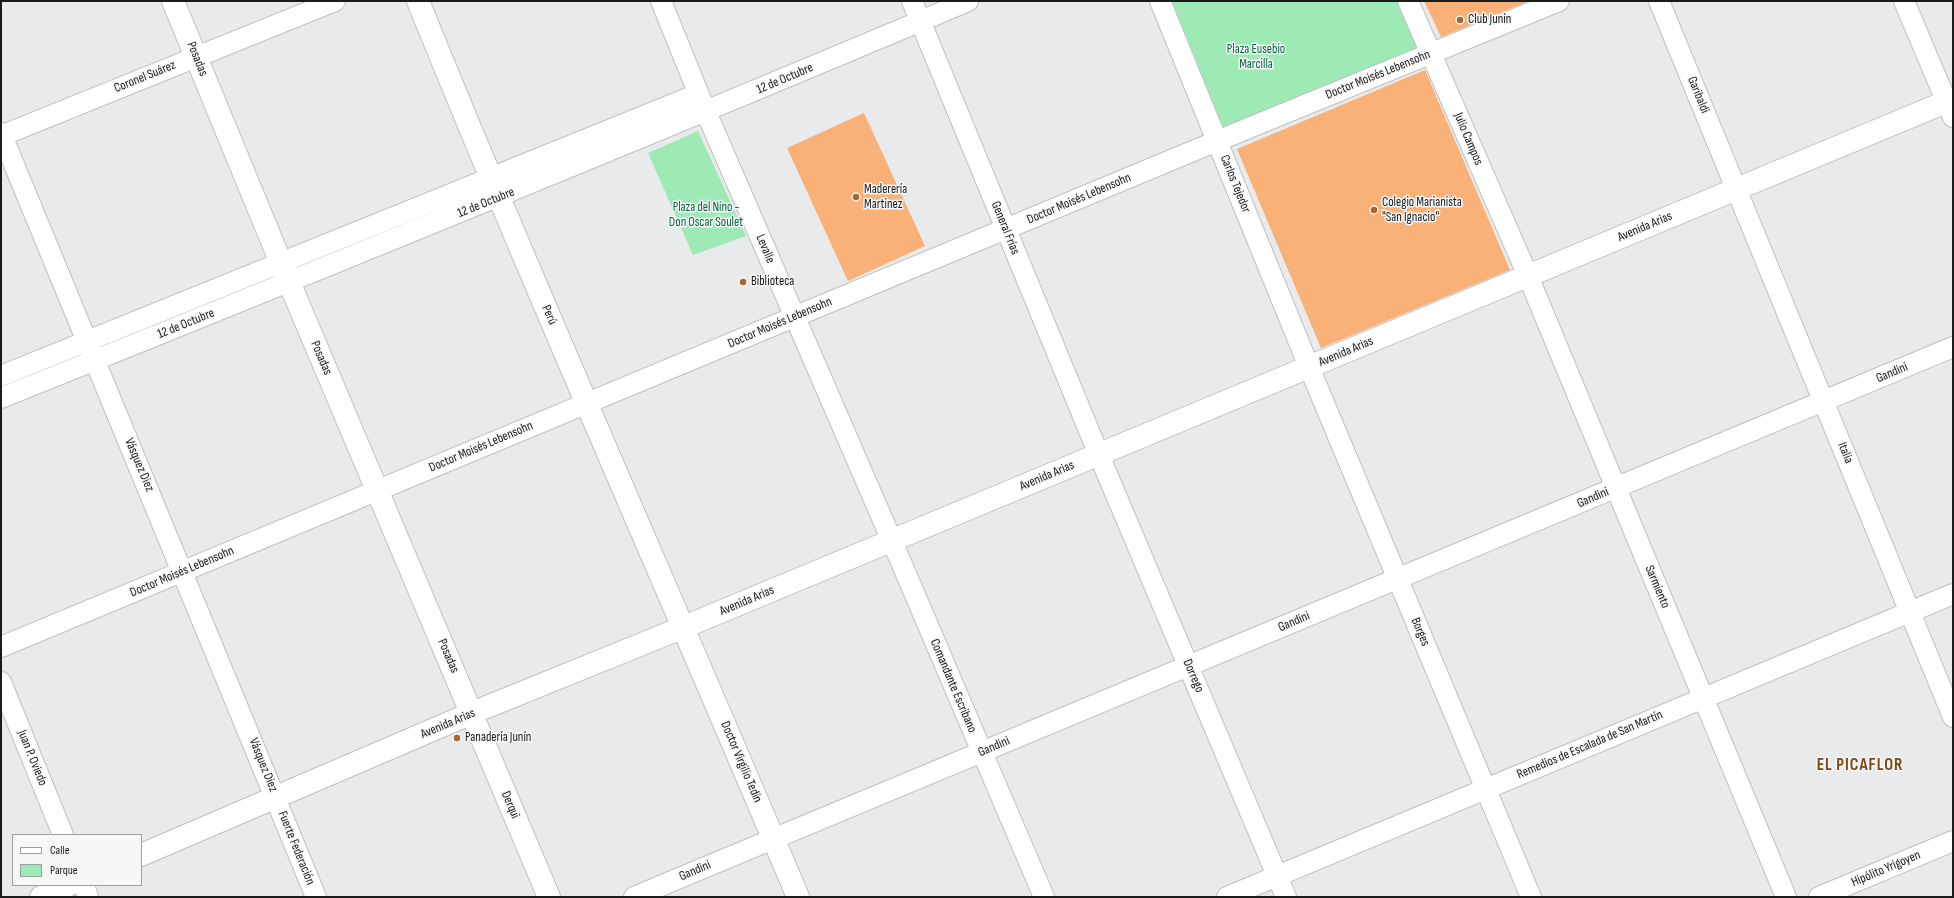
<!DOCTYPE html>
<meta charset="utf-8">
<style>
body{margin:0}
#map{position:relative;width:1954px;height:898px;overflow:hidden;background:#e8eaeb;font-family:"Sofia Sans Condensed",sans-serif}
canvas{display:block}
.frame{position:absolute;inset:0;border:2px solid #191a1a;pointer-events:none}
.legend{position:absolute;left:12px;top:834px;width:130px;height:52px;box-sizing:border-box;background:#f5f7f9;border:1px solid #9d9fa0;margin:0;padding:5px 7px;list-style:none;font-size:12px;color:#191a1a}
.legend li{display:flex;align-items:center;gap:8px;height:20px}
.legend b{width:20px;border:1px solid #9d9fa0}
</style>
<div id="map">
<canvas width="1954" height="898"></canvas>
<div class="frame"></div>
<ul class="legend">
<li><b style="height:5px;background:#fff"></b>Calle</li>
<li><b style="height:11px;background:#9eeab5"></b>Parque</li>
</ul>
</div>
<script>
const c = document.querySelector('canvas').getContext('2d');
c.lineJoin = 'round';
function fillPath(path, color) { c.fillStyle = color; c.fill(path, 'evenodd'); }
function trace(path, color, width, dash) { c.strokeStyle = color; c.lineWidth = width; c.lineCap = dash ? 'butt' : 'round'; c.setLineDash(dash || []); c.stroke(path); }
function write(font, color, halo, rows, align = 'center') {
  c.font = font + ' "Sofia Sans Condensed",sans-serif'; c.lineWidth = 3; c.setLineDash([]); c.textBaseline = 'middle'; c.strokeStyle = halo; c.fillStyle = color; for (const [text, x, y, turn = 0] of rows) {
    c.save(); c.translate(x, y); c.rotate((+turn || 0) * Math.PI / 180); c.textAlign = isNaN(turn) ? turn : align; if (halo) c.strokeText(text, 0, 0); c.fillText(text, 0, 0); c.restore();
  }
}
fillPath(new Path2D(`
 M1172,1h226l20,50 -193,81z
 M698,131l48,105 -53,19 -45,-102z`), '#9eeab5');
fillPath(new Path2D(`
 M1424,1h105l-88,36z
 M1425,70l85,200 -189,78 -84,-199z
 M864,113l61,133 -77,35 -61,-133z`), '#f9b177');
const minor = new Path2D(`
 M661,1l45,111 186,429 152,356
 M912,1l187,454 187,442
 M1160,1l149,366 222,530
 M1408,1l120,275 258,621
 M1659,1l294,716
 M1904,1l49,116
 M1,133l315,764
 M1,136l334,-135
 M1,376l697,-282
 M1,398c323,-130 646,-261 967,-397
 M1,647l1216,-506 342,-140
 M1,682l62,153
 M84,885l4,12
 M634,897l1319,-550
 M1227,897l726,-303
 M1819,897l134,-56`);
const major = new Path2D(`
 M173,1l108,262 268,634
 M418,1c122,301 254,597 380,896
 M141,855l331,-142 212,-86 1269,-528
 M41,897l28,-12`);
trace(minor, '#bec0c2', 22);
trace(major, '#bec0c2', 24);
trace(minor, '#fff', 20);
trace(major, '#fff', 22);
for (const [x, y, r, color] of [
 [1460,20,4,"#a76731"],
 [856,197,4,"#a76731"],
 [1374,210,4,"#a76731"],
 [743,282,4,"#a76731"],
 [457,738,4,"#a76731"]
]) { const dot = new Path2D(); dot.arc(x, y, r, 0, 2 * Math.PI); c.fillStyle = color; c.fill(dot); trace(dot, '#f5f7f9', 1.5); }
write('13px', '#191a1a', '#f5f7f9', [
 ["Club Junín",1468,20],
 ["Maderería",864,190],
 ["Martinez",864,205],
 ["Colegio Marianista",1382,203],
 ["\"San Ignacio\"",1382,218],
 ["Biblioteca",751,282],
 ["Panadería Junín",465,738]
], 'left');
write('13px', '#056837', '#f5f7f9', [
 ["Plaza Eusebio",1256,50],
 ["Marcilla",1256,65],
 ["Plaza del Nino -",706,208],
 ["Don Oscar Soulet",706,223]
]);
write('13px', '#191a1a', '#f5f7f9', [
 ["Posadas",197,59,68],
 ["Doctor Moisés Lebensohn",1378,75,-22],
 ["Coronel Suárez",145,77,-22],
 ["12 de Octubre",785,79,-23],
 ["Garibaldi",1698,95,68],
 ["Julio Campos",1468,139,67],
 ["Carlos Tejedor",1235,184,68],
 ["Doctor Moisés Lebensohn",1079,199,-23],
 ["12 de Octubre",486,203,-22],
 ["Avenida Arias",1645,227,-23],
 ["General Frías",1005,228,68],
 ["Levalle",765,249,67],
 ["Perú",549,315,66],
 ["Doctor Moisés Lebensohn",780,323,-23],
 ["12 de Octubre",186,324,-22],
 ["Avenida Arias",1346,352,-23],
 ["Posadas",321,358,67],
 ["Gandini",1892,373,-23],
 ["Doctor Moisés Lebensohn",481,447,-23],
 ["Italia",1845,453,68],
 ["Vásquez Diez",139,465,67],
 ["Avenida Arias",1047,476,-23],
 ["Gandini",1593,498,-23],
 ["Doctor Moisés Lebensohn",182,572,-23],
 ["Sarmiento",1657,587,67],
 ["Avenida Arias",747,601,-23],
 ["Gandini",1294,622,-23],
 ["Borges",1420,632,67],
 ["Posadas",448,656,67],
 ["Dorrego",1193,676,67],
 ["Comandante Escribano",953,686,67],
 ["Avenida Arias",448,724,-23],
 ["Remedios de Escalada de San Martín",1590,745,-23],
 ["Gandini",994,747,-23],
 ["Juan P. Oviedo",32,758,68],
 ["Doctor Virgilio Tedín",741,762,67],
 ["Vásquez Diez",263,765,68],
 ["Derqui",510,805,67],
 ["Fuerte Federación",296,848,68],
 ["Hipólito Yrigoyen",1886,869,-23],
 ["Gandini",695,871,-23]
]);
c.letterSpacing = '1px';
write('bold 17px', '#7f4611', '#f5f7f9', [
 ["EL PICAFLOR",1860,766]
]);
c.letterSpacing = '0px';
</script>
